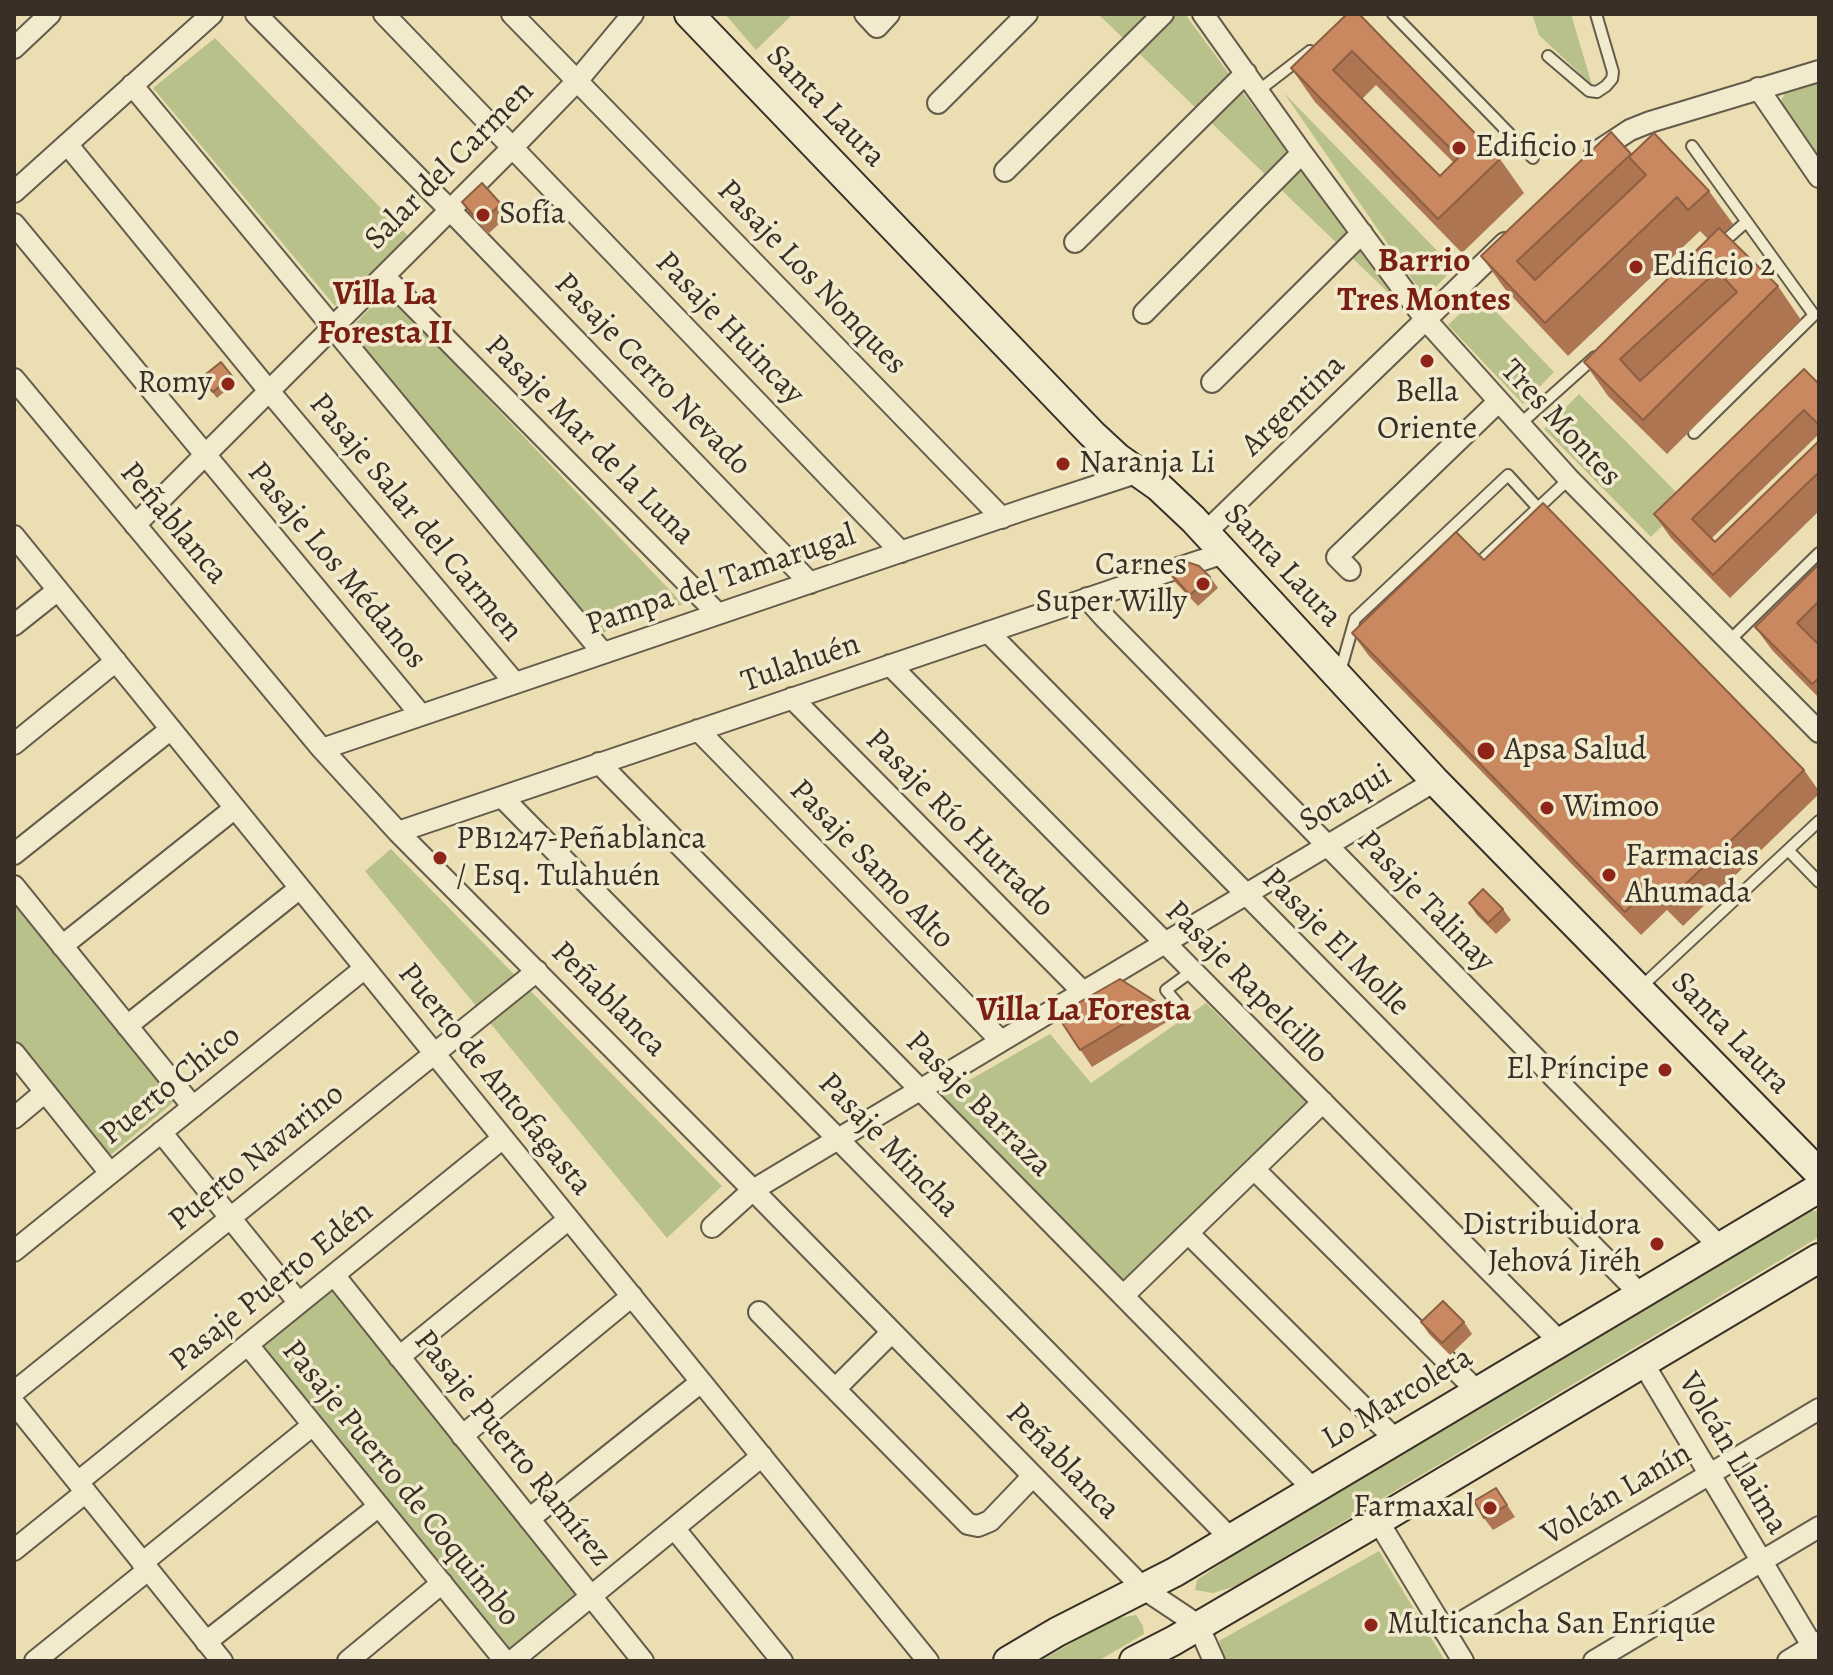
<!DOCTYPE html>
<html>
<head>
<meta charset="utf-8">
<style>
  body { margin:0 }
  #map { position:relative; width:1833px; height:1675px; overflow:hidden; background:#eadeb2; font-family:Alegreya,serif }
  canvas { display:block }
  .frame { position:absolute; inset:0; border:16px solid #392f27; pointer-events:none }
</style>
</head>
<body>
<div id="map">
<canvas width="1833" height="1675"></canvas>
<div class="frame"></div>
</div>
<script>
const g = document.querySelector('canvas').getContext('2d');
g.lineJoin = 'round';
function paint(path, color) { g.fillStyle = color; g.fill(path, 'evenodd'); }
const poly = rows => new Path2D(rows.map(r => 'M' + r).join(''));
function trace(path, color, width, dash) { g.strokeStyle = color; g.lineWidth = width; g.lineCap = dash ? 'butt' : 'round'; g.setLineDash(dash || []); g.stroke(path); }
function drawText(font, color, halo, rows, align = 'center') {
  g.font = font + ' Alegreya,serif'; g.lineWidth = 7; g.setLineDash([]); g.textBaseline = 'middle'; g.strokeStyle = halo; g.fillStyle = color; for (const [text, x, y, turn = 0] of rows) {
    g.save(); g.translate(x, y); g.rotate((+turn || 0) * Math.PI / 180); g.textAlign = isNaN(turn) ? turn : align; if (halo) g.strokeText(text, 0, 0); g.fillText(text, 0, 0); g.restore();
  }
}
paint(poly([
  [725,14,793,14,756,50],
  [1098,14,1185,14,1395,299],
  [1532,14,1571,14,1592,85,1539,35],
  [215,38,411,239,335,306,153,88],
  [1819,80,1819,160,1781,105,1781,101,1786,91],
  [1284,93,1454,268,1425,298],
  [386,292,683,604,599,634,348,331],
  [1480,295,1554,372,1523,404,1448,325],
  [1579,394,1686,502,1651,537,1544,429],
  [391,849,722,1186,667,1238,365,871],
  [14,899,176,1100,108,1157,14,1040],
  [1206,1003,1308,1104,1124,1282,940,1097,1050,1034,1091,1083],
  [1810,1211,1819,1211,1819,1237,1236,1586,1213,1593,1195,1590,1197,1580,1254,1541],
  [329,1288,579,1594,507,1652,257,1346],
  [1379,1551,1445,1661,1225,1661,1219,1641],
  [1136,1615,1143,1626,1144,1634,1098,1661,1040,1661,1114,1619]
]), '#b9c18a');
const lane = poly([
  [1393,14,1533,158],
  [1548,56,1589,91,1597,92,1606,86,1612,79,1613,72,1596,14],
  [1258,91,1310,51],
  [1692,146,1814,315,1694,433],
  [1720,245,1746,222],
  [1519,425,1595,357],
  [1479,563,1569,479],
  [1729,641,1819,553],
  [1340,672,1355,619,1508,475,1538,508],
  [1788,850,1819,882],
  [1640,988,1819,821],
  [1182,1009,1166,990,1192,971]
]);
const street = poly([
  [256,14,450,210,810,583],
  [384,14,901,552],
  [512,14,1002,518],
  [865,14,877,27,889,14],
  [1203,14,1302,153,1426,320,1569,479,1819,732],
  [14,48,50,14],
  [132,85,603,653],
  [1758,88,1819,177],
  [938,103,1027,14],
  [67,144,269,391,515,683],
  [1595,153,1630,130,1650,122,1819,71],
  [1005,171,1163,14],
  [14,192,212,14],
  [14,224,421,715],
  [1075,242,1246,73],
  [384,276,718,614],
  [1144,313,1302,153],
  [14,379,322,749,398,832,753,1190,1144,1589,1198,1625,1214,1661],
  [1212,382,1362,233],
  [135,525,513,147,577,81,633,14],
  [1205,533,1505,243],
  [14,536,928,1661],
  [1350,570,1337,557,1498,402],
  [1087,598,1104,617,1720,1247],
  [14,625,58,590],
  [988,632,1640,1294],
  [890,665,1560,1342],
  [792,698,1083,992],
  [698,730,1001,1041],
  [14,744,116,661],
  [322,749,1029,508,1139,472],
  [599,763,1313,1489],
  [502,797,1231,1539],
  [398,832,1157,575,1224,553],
  [14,854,171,729],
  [14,886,193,1107],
  [62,946,235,808],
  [127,1026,300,888],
  [14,1053,110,1173],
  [14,1118,45,1092],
  [161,1132,299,1303],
  [1254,1169,1477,1391],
  [712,1227,753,1190,1435,781],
  [1188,1233,1396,1440],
  [14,1251,365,968],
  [334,1275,643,1661],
  [1123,1296,1323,1102],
  [759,1312,968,1524,978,1526,990,1521,1033,1476],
  [248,1345,505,1661],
  [399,1357,569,1219],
  [1643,1363,1819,1657],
  [835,1389,892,1332],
  [14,1392,537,971],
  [14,1403,222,1661],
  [462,1436,632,1296],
  [78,1482,503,1138],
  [529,1519,701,1382],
  [1378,1521,1463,1661],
  [674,1528,782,1661],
  [14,1550,86,1492],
  [142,1563,313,1425],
  [1445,1632,1819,1409],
  [206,1642,379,1506],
  [35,1661,148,1570],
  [348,1661,442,1583],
  [512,1661,762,1456],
  [1594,1661,1819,1527],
  [1788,1661,1819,1642]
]);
const secondary = poly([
  [689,14,1092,434,1118,458,1159,487,1193,519,1435,781,1819,1173],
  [1008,1661,1057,1632,1175,1572,1819,1188],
  [1134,1661,1173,1641,1378,1521,1819,1258]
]);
trace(lane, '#655b4a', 14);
trace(street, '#655b4a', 24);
trace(secondary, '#392f27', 32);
trace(lane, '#f1eacd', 10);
trace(street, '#f1eacd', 20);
trace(secondary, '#f1eacd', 28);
paint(poly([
  [1347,14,1500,159,1524,193,1462,253,1315,102,1291,68],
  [1376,85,1454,163,1440,176,1362,99],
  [1632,154,1709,191,1733,224,1724,233,1778,286,1801,320,1667,454,1608,396,1584,362,1708,239,1700,231,1568,356,1505,289,1481,256],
  [462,202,501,204,509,215,488,234,470,214],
  [232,376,236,382,217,398,201,378],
  [1819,384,1819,434,1712,538,1715,542,1819,441,1819,511,1730,598,1671,538,1654,514],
  [1484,560,1804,770,1819,791,1819,794,1683,926,1667,910,1641,935,1369,656,1352,633],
  [1819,564,1819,640,1816,643,1819,641,1819,698,1772,650,1755,627],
  [1167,570,1210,577,1218,588,1198,606,1175,582],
  [1469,903,1503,909,1511,920,1496,934,1477,915],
  [1158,1003,1170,1020,1092,1067,1057,1015],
  [1421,1322,1464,1322,1472,1334,1450,1355,1429,1334],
  [1496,1488,1515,1517,1493,1530,1484,1518]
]), '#ad7552');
const building = poly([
  [1347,14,1359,14,1500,159,1438,219,1291,68,1347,14],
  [1352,51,1459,157,1440,176,1333,70,1352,51],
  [1611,132,1631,154,1517,261,1535,280,1646,175,1629,157,1654,133,1709,191,1688,210,1677,197,1545,323,1481,256,1611,132],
  [482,183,501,204,480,223,462,202,482,183],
  [1719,228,1778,286,1643,420,1584,362,1719,228],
  [1717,271,1737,292,1640,381,1620,359,1717,271],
  [221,362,232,376,213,392,201,378,221,362],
  [1804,369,1819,384,1819,425,1804,410,1692,519,1715,542,1819,441,1819,472,1713,575,1654,514,1804,369],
  [1543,503,1804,770,1666,903,1650,887,1625,912,1352,633,1456,532,1484,560,1543,503],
  [1187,562,1199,566,1210,577,1190,595,1167,570,1187,562],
  [1819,564,1819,601,1797,623,1817,643,1819,641,1819,678,1812,684,1755,627,1819,564],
  [1483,889,1503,909,1488,923,1469,903,1483,889],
  [1120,979,1158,1003,1080,1050,1057,1015,1120,979],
  [1443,1301,1464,1322,1442,1343,1421,1322,1443,1301],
  [1496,1488,1507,1505,1484,1518,1474,1501,1496,1488]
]);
paint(building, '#c9885f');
trace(building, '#8d5f42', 2);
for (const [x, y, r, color] of [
  [1459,148,8,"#8f2418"],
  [483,215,8,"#8f2418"],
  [1636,267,8,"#8f2418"],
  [1427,361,8,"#8f2418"],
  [228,384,8,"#8f2418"],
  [1063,464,8,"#8f2418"],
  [1203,584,8,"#8f2418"],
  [1486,751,10,"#8f2418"],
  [1547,808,8,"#8f2418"],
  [440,858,8,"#8f2418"],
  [1609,875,8,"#8f2418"],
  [1665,1070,8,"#8f2418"],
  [1657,1244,8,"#8f2418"],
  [1490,1508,8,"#8f2418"],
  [1371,1625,8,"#8f2418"]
]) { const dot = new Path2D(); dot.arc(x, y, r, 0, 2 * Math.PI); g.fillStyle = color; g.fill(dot); trace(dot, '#f1eacd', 3); }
drawText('32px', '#392f27', '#f1eacd', [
  ["Santa Laura",825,107,46],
  ["Salar del Carmen",450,166,-45],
  ["Pasaje Los Nonques",811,278,46],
  ["Pasaje Huincay",729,329,46],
  ["Pasaje Cerro Nevado",652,375,46],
  ["Argentina",1294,406,-44],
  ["Tres Montes",1560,424,47],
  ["Pasaje Mar de la Luna",589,441,45],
  ["Pasaje Salar del Carmen",415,518,50],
  ["Peñablanca",173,524,50],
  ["Pasaje Los Médanos",336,566,50],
  ["Santa Laura",1282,566,47],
  ["Pampa del Tamarugal",721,581,-19],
  ["Tulahuén",801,664,-19],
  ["Sotaqui",1346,799,-31],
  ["Pasaje Río Hurtado",959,824,45],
  ["Pasaje Samo Alto",871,865,46],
  ["Pasaje Talinay",1425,902,46],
  ["Pasaje El Molle",1335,943,45],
  ["Pasaje Rapelcillo",1246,983,45],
  ["Peñablanca",608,1000,45],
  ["Santa Laura",1730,1034,46],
  ["Puerto de Antofagasta",494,1080,51],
  ["Puerto Chico",171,1086,-39],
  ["Pasaje Barraza",978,1105,45],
  ["Pasaje Mincha",888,1146,46],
  ["Puerto Navarino",257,1158,-39],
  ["Pasaje Puerto Edén",272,1287,-39],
  ["Lo Marcoleta",1398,1399,-31],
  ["Pasaje Puerto Ramírez",512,1449,51],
  ["Volcán Llaima",1732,1454,59],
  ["Peñablanca",1062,1462,46],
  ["Pasaje Puerto de Coquimbo",400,1484,51],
  ["Volcán Lanín",1617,1495,-31]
]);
drawText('32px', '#392f27', '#f1eacd', [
  ["Edificio 1",1475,148],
  ["Sofía",499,215],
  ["Edificio 2",1652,267],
  ["Romy",212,384,"right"],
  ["Bella",1427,393,"center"],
  ["Oriente",1427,430,"center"],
  ["Naranja Li",1079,464],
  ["Carnes",1187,566,"right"],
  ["Super Willy",1187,603,"right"],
  ["Apsa Salud",1504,751],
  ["Wimoo",1563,808],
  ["PB1247-Peñablanca",456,840],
  ["/ Esq. Tulahuén",456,877],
  ["Farmacias",1625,857],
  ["Ahumada",1625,894],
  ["El Príncipe",1649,1070,"right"],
  ["Distribuidora",1641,1226,"right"],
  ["Jehová Jiréh",1641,1263,"right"],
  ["Farmaxal",1474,1508,"right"],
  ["Multicancha San Enrique",1387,1625]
], 'left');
drawText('bold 34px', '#7a1f14', '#f1eacd', [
  ["Barrio",1424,263],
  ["Tres Montes",1424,302],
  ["Villa La",385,296],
  ["Foresta II",385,335],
  ["Villa La Foresta",1084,1012]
]);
</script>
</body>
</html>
